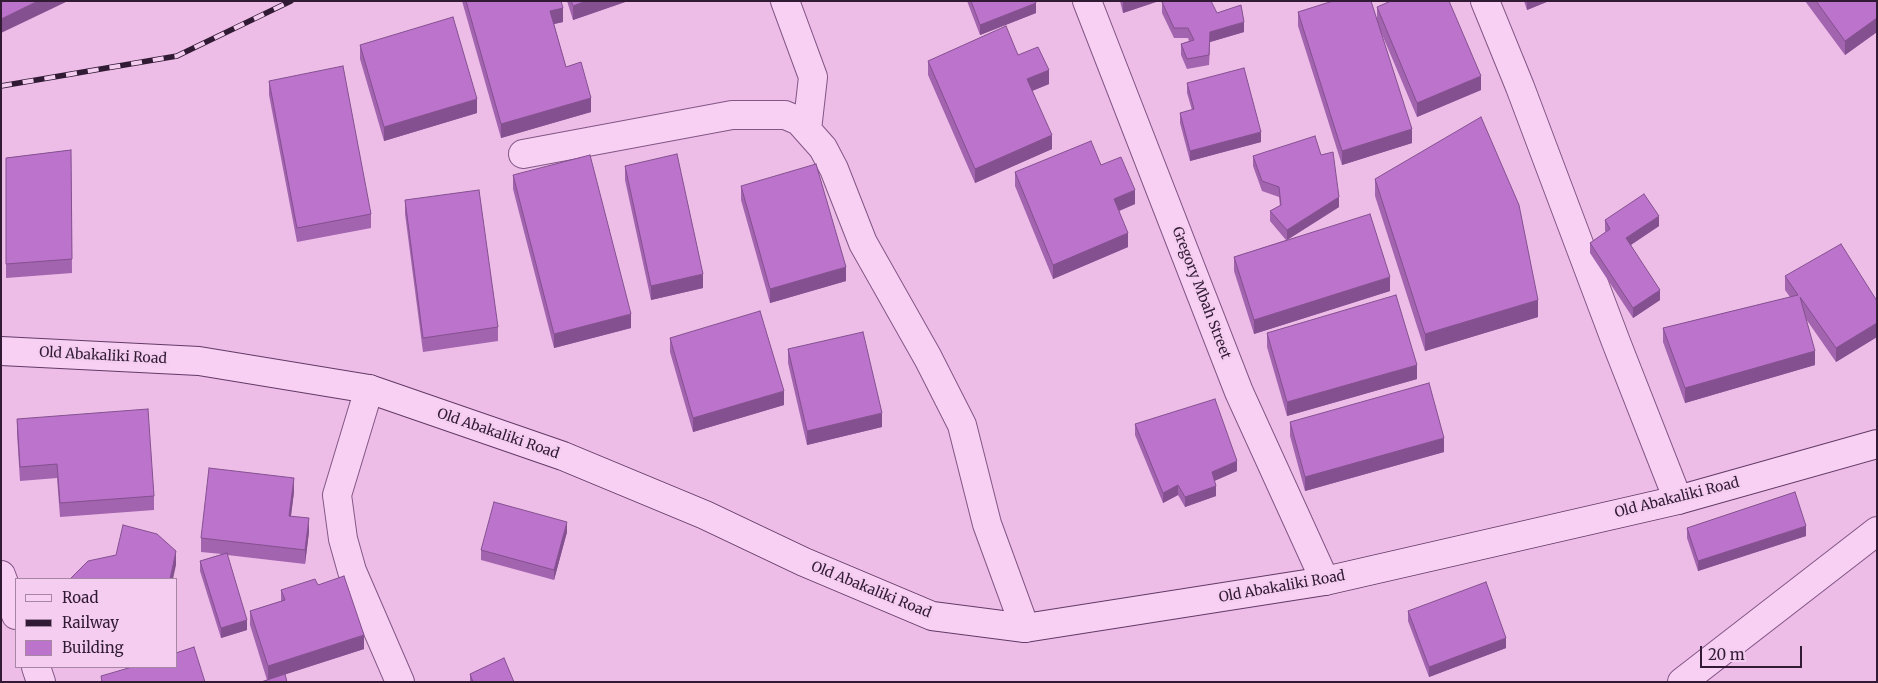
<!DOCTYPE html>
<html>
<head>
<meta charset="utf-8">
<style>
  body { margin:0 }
  #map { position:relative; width:1878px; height:683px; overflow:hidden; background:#edbde8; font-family:Merriweather,serif }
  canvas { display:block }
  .frame { position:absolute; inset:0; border:2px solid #311b34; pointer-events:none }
  .legend { position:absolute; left:15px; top:578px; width:162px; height:90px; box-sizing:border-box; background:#f5cdf0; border:1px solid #a786a5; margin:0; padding:6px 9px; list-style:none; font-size:15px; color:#311b34 }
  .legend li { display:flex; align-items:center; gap:10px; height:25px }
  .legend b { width:25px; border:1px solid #a786a5 }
  .scale { position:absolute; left:1700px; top:646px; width:102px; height:22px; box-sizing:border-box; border:2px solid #311b34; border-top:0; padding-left:6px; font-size:15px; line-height:18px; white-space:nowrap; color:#311b34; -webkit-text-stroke:4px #f5cdf0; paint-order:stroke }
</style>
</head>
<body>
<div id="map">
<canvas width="1878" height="683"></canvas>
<div class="frame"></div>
<ul class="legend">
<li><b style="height:6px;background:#f8d0f4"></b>Road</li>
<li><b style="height:6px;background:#311b34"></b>Railway</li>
<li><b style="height:14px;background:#bc73cc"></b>Building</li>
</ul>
<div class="scale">20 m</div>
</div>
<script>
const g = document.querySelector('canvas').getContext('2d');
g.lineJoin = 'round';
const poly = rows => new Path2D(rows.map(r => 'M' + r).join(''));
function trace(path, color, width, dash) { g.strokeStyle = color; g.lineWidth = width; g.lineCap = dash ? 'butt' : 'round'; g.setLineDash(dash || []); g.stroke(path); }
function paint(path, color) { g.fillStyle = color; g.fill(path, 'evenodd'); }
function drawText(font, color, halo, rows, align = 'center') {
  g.font = font + ' Merriweather,serif'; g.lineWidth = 5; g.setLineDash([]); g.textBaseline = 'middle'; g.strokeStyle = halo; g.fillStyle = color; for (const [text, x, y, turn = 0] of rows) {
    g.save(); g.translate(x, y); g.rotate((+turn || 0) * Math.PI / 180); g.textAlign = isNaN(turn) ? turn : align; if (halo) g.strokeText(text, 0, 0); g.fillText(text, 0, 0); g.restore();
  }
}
const minor = poly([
  [785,1,813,77,807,130],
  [1087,1,1239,392,1325,581],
  [1485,1,1520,87,1616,342,1678,500],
  [523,154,732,115,785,115,799,121,823,148,834,169,863,243,928,358,962,425,987,524,1025,628],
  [369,389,337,495,343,539,352,571,400,682],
  [1,575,16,615],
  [36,667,41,682],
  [1682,682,1877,531]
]);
const secondary = poly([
  [1,351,199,361,369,389,563,456,705,515,804,562,932,616,1025,628,1325,581,1678,500,1877,444]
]);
trace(minor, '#825685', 30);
trace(secondary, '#623a66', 30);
trace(minor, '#f8d0f4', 28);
trace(secondary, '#f8d0f4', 28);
const rail = poly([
  [1,86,177,56,291,1]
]);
trace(rail, '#311b34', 5.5);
trace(rail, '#f5cdf0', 4, [11]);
paint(poly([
  [462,1,561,1,563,22,554,24,566,67,591,112,501,138],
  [567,1,628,1,573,20],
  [967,1,1035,1,1036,13,980,35],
  [1120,1,1159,1,1123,13],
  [1524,1,1549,1,1527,10],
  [1805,1,1877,1,1877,32,1845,55],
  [1162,2,1217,13,1244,32,1210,42,1209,65,1187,69,1181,55,1181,44,1189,41,1188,38,1174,38,1162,13],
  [1377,7,1481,90,1417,117,1381,32,1412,143,1342,165,1298,26,1298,12,1377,18],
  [360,45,477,113,384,141,360,59],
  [1018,55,1049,84,1032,91,1052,149,975,183,928,75,928,61],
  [269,81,371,214,371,228,297,242,269,95],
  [1187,83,1261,142,1190,161,1180,123,1180,113,1192,110,1187,93],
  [71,150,72,273,6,278,6,158],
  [1321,155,1339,207,1287,240,1390,291,1254,334,1234,271,1234,257,1286,240,1270,221,1270,211,1280,206,1279,197,1262,191,1253,166,1253,156],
  [1101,165,1135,204,1119,211,1128,247,1053,279,1015,186,1015,172],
  [625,166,703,288,651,300,625,180],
  [513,175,631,328,554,348,513,189],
  [1375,179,1538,317,1425,351,1375,196],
  [741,186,846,281,770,303,741,200],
  [405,200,498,327,498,341,423,352,405,214],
  [1605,220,1659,226,1631,245,1660,300,1633,318,1590,253,1590,243,1606,232,1605,231],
  [1785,276,1877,301,1877,337,1836,362,1806,319,1815,365,1685,403,1663,342,1663,328,1790,297,1785,290],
  [1267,333,1417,379,1287,416,1267,347],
  [670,338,784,405,693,432,670,352],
  [788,349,882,427,807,445,788,363],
  [17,419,154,496,154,510,60,517,57,478,20,481,17,433],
  [1290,422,1444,452,1305,491,1290,436],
  [1135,424,1237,471,1214,481,1216,496,1185,507,1178,495,1163,503,1135,435],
  [294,492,291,516,309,532,305,564,227,555,247,630,221,638,200,571,200,561,222,554,201,552,201,538],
  [1687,528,1806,536,1698,571,1687,538],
  [567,532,554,580,481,560,481,550],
  [318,585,364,649,267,680,250,625,250,611,281,601,281,590],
  [1408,611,1506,648,1429,677,1408,621],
  [470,674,514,682,470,682]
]), '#a263af');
paint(poly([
  [38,1,68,1,1,33,1,19],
  [586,1,628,1,573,20,573,6],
  [1123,1,1159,1,1123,13],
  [1527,1,1549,1,1527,10],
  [1036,3,1036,13,980,35,980,25],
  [563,8,563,22,550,25,550,11],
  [1877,18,1877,32,1845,55,1845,41],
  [1244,22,1244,32,1210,42,1209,65,1210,32],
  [1049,70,1049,84,1027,93,1027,79],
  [1481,76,1481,90,1417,117,1417,103],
  [591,98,591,112,501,138,501,124],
  [477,99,477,113,384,141,384,127],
  [1412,129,1412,143,1342,165,1342,151],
  [1261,132,1261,142,1190,161,1190,151],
  [1052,135,1052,149,975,183,975,169],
  [1135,190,1135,204,1114,213,1114,199],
  [1339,197,1339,207,1287,240,1287,230],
  [1659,216,1659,226,1626,248,1626,238],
  [1128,233,1128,247,1053,279,1053,265],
  [846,267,846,281,770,303,770,289],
  [703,274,703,288,651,300,651,286],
  [1390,277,1390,291,1254,334,1254,320],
  [1660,290,1660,300,1633,318,1633,308],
  [1538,300,1538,317,1425,351,1425,334],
  [631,314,631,328,554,348,554,334],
  [1877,323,1877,337,1836,362,1836,348],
  [1815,351,1815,365,1685,403,1685,388],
  [1417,365,1417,379,1287,416,1287,402],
  [784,391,784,405,693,432,693,418],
  [882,413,882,427,807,445,807,431],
  [1444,438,1444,452,1305,491,1305,477],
  [1237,461,1237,471,1212,482,1212,472],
  [294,478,294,492,289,530,289,516],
  [1178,485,1178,495,1163,503,1163,493],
  [1216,486,1216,496,1185,507,1185,497],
  [309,518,309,532,305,564,305,550],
  [567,522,567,532,554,580,554,570],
  [1806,526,1806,536,1698,571,1698,561],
  [176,551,176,565,173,579,170,579],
  [247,620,247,630,221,638,221,628],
  [364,635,364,649,268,680,268,666],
  [1506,638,1506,648,1429,677,1429,667]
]), '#84508f');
const building = poly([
  [1,1,38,1,1,19,1,1],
  [466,1,561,1,563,8,550,11,566,67,581,62,591,98,501,124,466,1],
  [571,1,586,1,573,6,571,1],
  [971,1,1035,1,1036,3,980,25,971,1],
  [1166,1,1211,1,1217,13,1241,5,1244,22,1210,32,1209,55,1187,59,1181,44,1194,40,1188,28,1174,28,1162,2,1166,1],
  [1333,1,1371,1,1412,129,1342,151,1298,12,1333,1],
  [1391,1,1449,1,1481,76,1417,103,1377,7,1391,1],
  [1816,1,1877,1,1877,18,1845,41,1816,1],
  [453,17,477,99,384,127,360,45,453,17],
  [1006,26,1018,55,1038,47,1049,70,1027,79,1052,135,975,169,928,61,1006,26],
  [343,66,371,214,297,228,269,81,343,66],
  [1244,68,1261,132,1190,151,1180,113,1194,109,1187,83,1244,68],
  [1481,117,1519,205,1538,300,1425,334,1375,179,1481,117],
  [1315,136,1321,155,1333,152,1339,197,1287,230,1270,211,1281,205,1279,187,1262,181,1253,156,1315,136],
  [1091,141,1101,165,1121,157,1135,190,1114,199,1128,233,1053,265,1015,172,1091,141],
  [71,150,72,259,6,264,6,158,71,150],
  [677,154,703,274,651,286,625,166,677,154],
  [590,155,631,314,554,334,513,175,590,155],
  [816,164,846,267,770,289,741,186,816,164],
  [479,190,498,327,423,338,405,200,479,190],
  [1644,194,1659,216,1626,238,1660,290,1633,308,1590,243,1610,229,1605,220,1644,194],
  [1370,214,1390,277,1254,320,1234,257,1370,214],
  [1841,244,1877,301,1877,323,1836,348,1800,297,1815,351,1685,388,1663,328,1798,295,1785,276,1841,244],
  [1396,295,1417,365,1287,402,1267,333,1396,295],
  [760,311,784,391,693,418,670,338,760,311],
  [863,332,882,413,807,431,788,349,863,332],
  [1429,383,1444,438,1305,477,1290,422,1429,383],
  [1215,399,1237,461,1212,472,1216,486,1185,497,1178,485,1163,493,1135,424,1215,399],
  [148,409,154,496,60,503,57,464,20,467,17,419,148,409],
  [209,468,294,478,289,516,309,518,305,550,201,538,209,468],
  [1795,492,1806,526,1698,561,1687,528,1795,492],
  [494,502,567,522,554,570,481,550,494,502],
  [123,525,157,534,176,551,170,579,70,579,88,561,116,555,123,525],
  [227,553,247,620,221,628,200,561,227,553],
  [344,576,364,635,268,666,250,611,285,600,281,590,315,579,318,585,344,576],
  [1486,582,1506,638,1429,667,1408,611,1486,582],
  [194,647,205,682,102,682,101,676,132,667,176,667,176,653,194,647],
  [504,658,514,682,473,682,470,674,504,658],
  [285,674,287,682,261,682,285,674]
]);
paint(building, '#bc73cc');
trace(building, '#84508f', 1);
drawText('14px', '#311b34', '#f5cdf0', [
  ["Gregory Mbah Street",1201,293,69],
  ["Old Abakaliki Road",103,356,3],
  ["Old Abakaliki Road",498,434,19],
  ["Old Abakaliki Road",1677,498,-14],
  ["Old Abakaliki Road",1282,587,-10],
  ["Old Abakaliki Road",871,590,22]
]);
</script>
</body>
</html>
